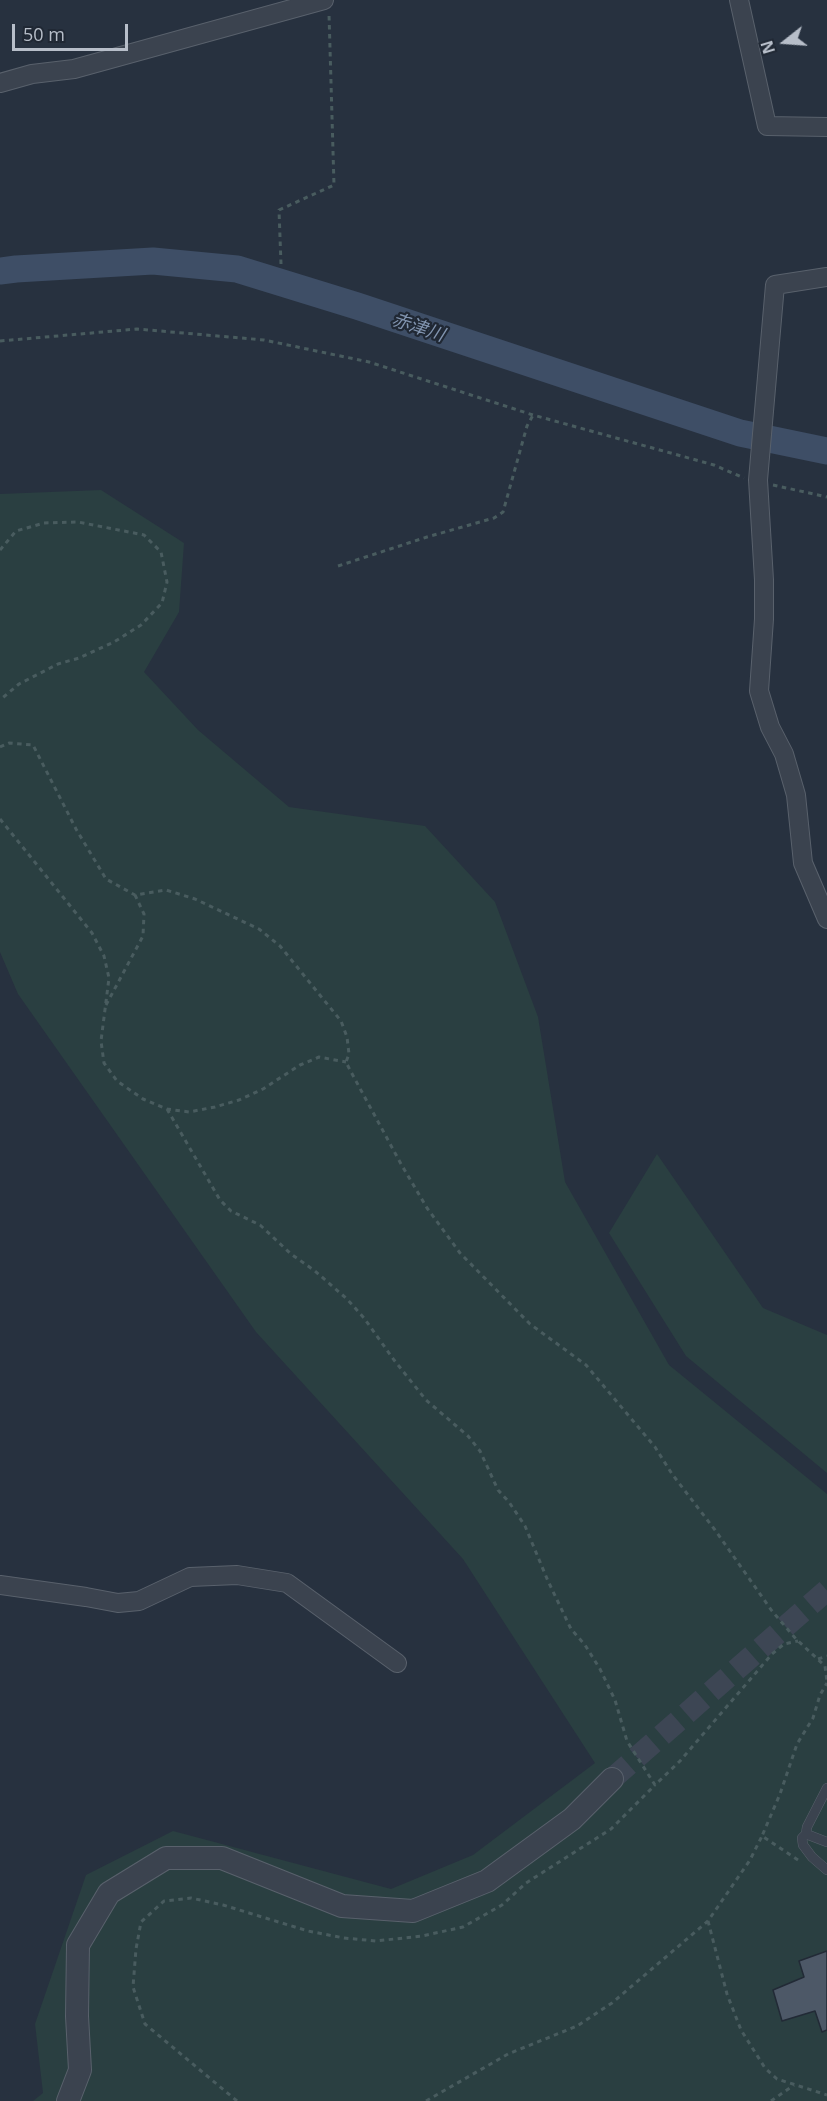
<!DOCTYPE html>
<html>
<head>
<meta charset="utf-8">
<style>
  body { margin:0 }
  #map { position:relative; width:827px; height:2101px; overflow:hidden; background:#27313f; font-family:"Open Sans",sans-serif }
  canvas { display:block }
  .north { position:absolute; left:755px; top:12px; width:60px; height:60px; -webkit-text-stroke:4px #202834; paint-order:stroke; rotate:253deg; font-size:16px; font-weight:700; line-height:24px; text-align:center; color:#b7bec9 }
  .north::after { content:''; display:block; margin:auto; width:21px; height:27px; background:#b7bec9; clip-path:polygon(50% 0,100% 100%,50% 72%,0 100%) }
  .scale { position:absolute; left:12px; top:24px; width:116px; height:27px; box-sizing:border-box; border:3px solid #b7bec9; border-top:0; padding-left:8px; font-size:18px; line-height:21px; white-space:nowrap; color:#b7bec9; -webkit-text-stroke:4px #202834; paint-order:stroke }
</style>
</head>
<body>
<div id="map">
<canvas width="827" height="2101"></canvas>
<div class="north">N</div>
<div class="scale">50 m</div>
</div>
<script>
const g = document.querySelector('canvas').getContext('2d');
g.lineJoin = 'round';
function paint(path, color) { g.fillStyle = color; g.fill(path, 'evenodd'); }
const poly = rows => new Path2D(rows.map(r => 'M' + r).join(''));
function trace(path, color, width, dash) { g.strokeStyle = color; g.lineWidth = width; g.lineCap = dash ? 'butt' : 'round'; g.setLineDash(dash || []); g.stroke(path); }
function drawText(font, color, halo, rows, align = 'center') {
  g.font = font + ' "Open Sans","Noto Sans JP",sans-serif'; g.lineWidth = 4.5; g.setLineDash([]); g.textBaseline = 'middle'; g.strokeStyle = halo; g.fillStyle = color; for (const [text, x, y, turn = 0] of rows) {
    g.save(); g.translate(x, y); g.rotate((+turn || 0) * Math.PI / 180); g.textAlign = isNaN(turn) ? turn : align; if (halo) g.strokeText(text, 0, 0); g.fillText(text, 0, 0); g.restore();
  }
}
paint(poly([
  [101,490,184,543,179,612,144,672,198,730,289,807,425,826,495,902,538,1017,565,1182,669,1365,827,1494,827,2101,33,2101,43,2093,35,2024,86,1875,173,1831,391,1889,473,1855,595,1763,463,1559,256,1332,18,994,0,952,0,494],
  [657,1154,763,1308,827,1335,827,1473,686,1356,609,1233]
]), '#2a3f41');
trace(poly([
  [0,271,16,269,153,261,237,269,357,306,740,433,827,451]
]), '#3e4e66', 27);
const building = poly([
  [827,1951,827,2030,822,2032,815,2011,782,2021,773,1990,804,1977,799,1961,827,1951]
]);
paint(building, '#4d5867');
trace(building, '#222a36', 1.5);
trace(poly([
  [612,1779,827,1590]
]), '#3d4654', 22, [22, 11]);
const service = poly([
  [806,1834,807,1827,827,1788],
  [827,1842,806,1834,802,1838,803,1845,812,1857,827,1870]
]);
const minor = poly([
  [739,0,767,126,827,127],
  [0,83,32,74,74,69,324,0],
  [827,277,775,285,758,480,764,580,764,619,759,691,770,727,784,754,796,795,803,863,827,919],
  [0,1585,86,1597,118,1603,139,1601,190,1577,237,1575,287,1583,397,1663]
]);
const tertiary = poly([
  [68,2101,80,2070,77,2016,78,1945,109,1893,166,1858,222,1858,342,1906,413,1911,487,1881,572,1819,612,1779]
]);
trace(service, '#59616c', 10);
trace(minor, '#59616c', 20);
trace(tertiary, '#59616c', 24);
trace(poly([
  [281,264,279,210,334,185,329,14],
  [0,341,137,329,264,340,369,362,533,415,714,465,744,478],
  [773,485,827,497],
  [0,550,16,531,44,523,78,522,144,535,161,552,167,582,162,603,141,625,114,642,79,658,58,664,19,684,0,700],
  [338,566,427,537,494,518,503,512,527,426,533,415],
  [0,747,9,743,33,745,76,829,106,879,135,895,166,890,195,899,259,929,280,946,341,1021,347,1037,349,1054,346,1062,350,1070,401,1164,427,1208,460,1253,530,1324,586,1365,655,1447,672,1474,715,1530,772,1611,796,1639,825,1666,827,1682],
  [0,819,92,933,104,956,109,978,101,1041,104,1063,117,1081,143,1099,167,1109,189,1112,215,1107,239,1100,263,1089,300,1065,319,1057,346,1062],
  [106,1005,143,936,144,914,135,895],
  [167,1109,220,1200,231,1211,260,1225,291,1254,315,1271,347,1299,364,1318,394,1360,426,1400,468,1436,480,1451,498,1490,509,1502,525,1526,548,1581,571,1629,585,1645,600,1669,615,1700,627,1741,655,1785,680,1761,772,1654,784,1644,798,1641],
  [818,1659,827,1656],
  [798,1860,762,1836,780,1794,797,1744,813,1718,820,1695,827,1683],
  [708,1921,727,1994,741,2030,765,2068,777,2079,827,2095],
  [237,2101,145,2024,133,1987,136,1949,141,1922,164,1901,191,1898,223,1905,308,1931,344,1938,376,1941,422,1936,463,1927,502,1905,526,1883,611,1829,655,1785],
  [426,2101,508,2054,577,2026,612,2003,708,1921,750,1860,762,1836],
  [771,2101,794,2085]
]), '#495c5f', 3, [4.5, 4.5]);
trace(service, '#3b434f', 9);
trace(minor, '#3b434f', 18);
trace(tertiary, '#3b434f', 22);
drawText('italic 18px', '#8194af', '#202834', [
  ["赤津川",418,328,18]
]);
</script>
</body>
</html>
